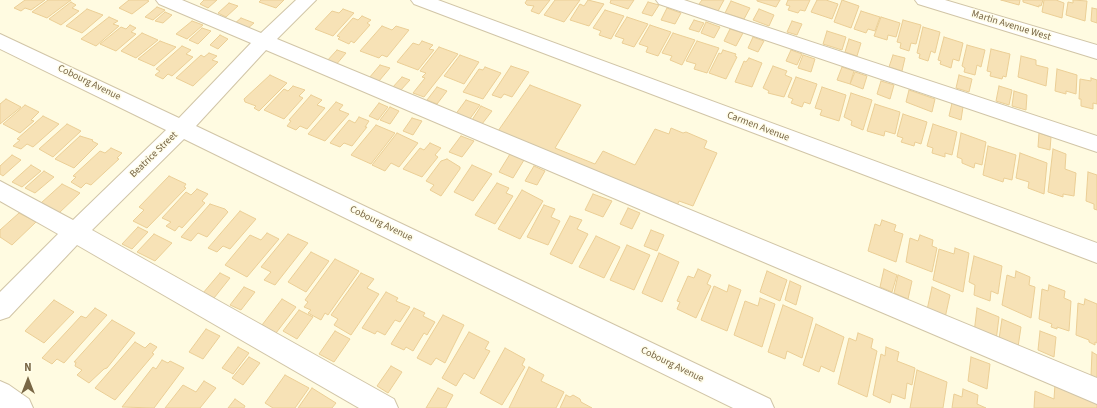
<!DOCTYPE html>
<html>
<head>
<meta charset="utf-8">
<style>
  body { margin:0 }
  #map { position:relative; width:1097px; height:408px; overflow:hidden; background:#fffbe1; font-family:"Source Sans 3",sans-serif }
  canvas { display:block }
  .north { position:absolute; left:8px; top:360px; width:40px; height:40px; -webkit-text-stroke:3px #fffdea; paint-order:stroke; rotate:0deg; font-size:11px; font-weight:700; line-height:16px; text-align:center; color:#786645 }
  .north::after { content:''; display:block; margin:auto; width:14px; height:18px; background:#786645; clip-path:polygon(50% 0,100% 100%,50% 72%,0 100%) }
</style>
</head>
<body>
<div id="map">
<canvas width="1097" height="408"></canvas>
<div class="north">N</div>
</div>
<script>
const g = document.querySelector('canvas').getContext('2d');
g.lineJoin = 'round';
function paint(path, color) { g.fillStyle = color; g.fill(path, 'evenodd'); }
const poly = rows => new Path2D(rows.map(r => 'M' + r).join(''));
function trace(path, color, width, dash) { g.strokeStyle = color; g.lineWidth = width; g.lineCap = dash ? 'butt' : 'round'; g.setLineDash(dash || []); g.stroke(path); }
function drawText(font, color, halo, rows, align = 'center') {
  g.font = font + ' "Source Sans 3",sans-serif'; g.lineWidth = 3; g.setLineDash([]); g.textBaseline = 'middle'; g.strokeStyle = halo; g.fillStyle = color; for (const [text, x, y, turn = 0] of rows) {
    g.save(); g.translate(x, y); g.rotate((+turn || 0) * Math.PI / 180); g.textAlign = isNaN(turn) ? turn : align; if (halo) g.strokeText(text, 0, 0); g.fillText(text, 0, 0); g.restore();
  }
}
const building = poly([
  [25,0,45,0,31,10,25,8,21,11,14,8,25,0],
  [48,0,71,0,47,18,32,12,48,0],
  [129,0,147,0,149,1,132,14,119,8,129,0],
  [204,0,217,0,208,8,200,4,204,0],
  [261,0,284,0,276,8,259,2,261,0],
  [527,0,550,0,539,14,531,11,534,6,527,5,525,3,527,0],
  [555,0,580,0,564,22,544,15,555,0],
  [588,0,604,4,589,26,570,20,580,4,584,6,588,0],
  [611,0,634,0,628,9,610,3,611,0],
  [702,0,724,0,718,11,699,4,702,0],
  [780,0,776,7,757,1,757,0,780,0],
  [788,0,810,0,805,11,800,10,798,13,788,10,790,6,786,5,788,0],
  [817,0,826,0,838,4,832,19,811,12,817,0],
  [842,0,859,6,851,28,834,22,842,0],
  [1001,0,1020,0,1019,5,1001,0],
  [1023,0,1043,0,1041,6,1039,5,1039,7,1023,2,1023,0],
  [1044,0,1056,0,1064,3,1062,18,1042,12,1044,0],
  [1073,0,1087,1,1085,21,1066,15,1068,2,1073,3,1073,0],
  [731,1,750,8,744,19,725,13,731,1],
  [71,2,76,5,72,8,79,11,61,25,49,19,71,2],
  [648,2,659,5,652,16,642,13,648,2],
  [229,3,238,6,226,17,218,13,229,3],
  [157,7,165,10,153,20,145,17,157,7],
  [667,8,681,13,675,24,661,20,667,8],
  [1092,8,1097,9,1097,23,1091,21,1092,8],
  [87,9,103,15,82,33,66,26,87,9],
  [343,9,354,13,333,36,315,29,332,11,339,13,343,9],
  [759,9,774,15,769,26,753,20,759,9],
  [605,10,624,16,611,39,599,35,601,31,593,28,605,10],
  [861,11,880,17,875,31,868,29,866,33,854,29,861,11],
  [165,12,172,15,163,23,155,21,165,12],
  [362,16,371,20,367,23,370,25,354,43,351,41,349,44,338,39,340,37,337,36,353,18,358,20,362,16],
  [109,17,118,21,113,24,119,26,96,46,81,39,109,17],
  [627,17,648,24,634,47,622,43,624,39,615,36,627,17],
  [881,17,900,23,896,37,888,35,887,40,874,36,881,17],
  [241,18,254,23,247,29,234,24,241,18],
  [694,20,704,23,699,32,689,29,694,20],
  [903,20,921,25,916,44,911,43,909,51,900,48,901,43,897,42,903,20],
  [192,21,203,25,187,39,176,34,192,21],
  [792,21,802,24,797,35,787,32,792,21],
  [706,22,720,27,714,38,701,33,706,22],
  [130,25,136,28,131,32,136,34,116,51,100,44,121,27,126,29,130,25],
  [650,25,671,32,658,56,646,52,648,47,639,44,650,25],
  [382,26,392,30,396,26,409,30,387,57,382,55,379,58,360,51,382,26],
  [923,27,940,32,935,53,931,51,928,61,919,58,920,54,917,53,923,27],
  [202,28,211,31,198,44,189,40,202,28],
  [730,29,743,33,736,46,724,41,730,29],
  [827,31,846,37,842,50,823,44,827,31],
  [142,33,158,40,136,58,121,51,142,33],
  [673,33,695,40,682,65,670,60,672,56,662,53,673,33],
  [220,35,228,39,218,49,210,45,220,35],
  [753,37,764,41,758,52,748,48,753,37],
  [944,37,963,43,959,61,953,59,951,68,940,64,941,61,938,60,944,37],
  [849,39,861,43,857,56,845,52,849,39],
  [160,41,176,47,154,66,138,59,160,41],
  [422,41,433,45,429,49,434,50,418,70,397,62,413,43,419,45,422,41],
  [697,41,719,48,707,73,694,69,696,64,686,61,697,41],
  [967,45,985,50,981,67,977,65,975,75,964,72,965,68,962,66,967,45],
  [182,46,191,50,186,54,193,57,172,76,168,74,163,79,155,75,160,71,156,69,182,46],
  [439,47,458,54,424,97,413,93,425,78,422,77,426,73,420,71,439,47],
  [991,49,1010,54,1006,77,1003,76,1002,79,990,76,991,72,987,71,991,49],
  [337,50,346,53,335,66,326,62,337,50],
  [723,50,736,54,735,56,737,57,726,79,709,73,719,53,721,54,723,50],
  [791,50,802,54,797,65,786,61,791,50],
  [209,53,217,56,212,60,218,62,193,86,176,78,201,55,204,57,209,53],
  [460,55,479,62,464,84,444,76,460,55],
  [803,55,815,59,811,72,798,68,803,55],
  [893,55,905,58,902,71,889,67,893,55],
  [1021,56,1036,60,1036,65,1048,68,1046,86,1018,77,1021,56],
  [749,58,762,63,752,87,735,82,744,61,746,62,749,58],
  [380,65,390,68,379,81,369,78,380,65],
  [511,66,529,72,512,97,504,94,501,98,492,95,511,66],
  [773,66,787,71,785,75,792,78,784,97,768,93,769,91,763,88,773,66],
  [485,67,501,73,483,99,463,92,479,69,483,70,485,67],
  [842,67,854,71,850,84,837,80,842,67],
  [1057,69,1077,75,1076,94,1066,91,1066,94,1055,91,1057,69],
  [855,72,867,76,863,89,850,84,855,72],
  [270,75,287,83,259,111,254,108,256,106,245,102,244,99,270,75],
  [959,75,972,79,969,92,956,88,959,75],
  [402,77,410,80,400,91,392,88,402,77],
  [796,77,817,84,810,104,804,102,802,107,791,103,793,99,788,97,796,77],
  [1091,78,1097,80,1097,104,1093,103,1093,109,1081,106,1081,99,1079,99,1080,79,1091,81,1091,78],
  [881,81,894,85,890,99,877,94,881,81],
  [530,85,581,105,555,148,595,164,603,151,635,165,655,129,669,134,671,128,683,133,686,132,707,141,704,148,717,153,693,206,679,201,676,208,498,131,530,85],
  [293,86,305,90,299,96,303,98,284,119,264,110,284,89,288,91,293,86],
  [999,86,1012,90,1009,105,996,101,999,86],
  [437,87,447,91,437,104,427,100,437,87],
  [822,87,846,95,839,121,820,115,822,110,815,108,822,87],
  [909,90,935,99,932,112,906,102,909,90],
  [1014,91,1027,95,1026,110,1012,106,1014,91],
  [851,93,872,100,863,130,851,125,852,121,844,117,851,93],
  [311,95,322,100,317,105,325,108,307,129,300,126,296,130,287,126,291,121,289,120,311,95],
  [6,99,21,107,0,124,0,104,6,99],
  [466,100,480,105,469,120,455,115,466,100],
  [336,102,343,105,339,110,349,114,325,141,308,134,336,102],
  [379,103,388,107,378,120,369,116,379,103],
  [952,103,963,107,961,120,949,116,952,103],
  [875,104,900,112,895,134,885,131,884,136,867,131,875,104],
  [25,105,39,112,31,120,34,121,20,133,3,124,25,105],
  [481,106,492,111,482,124,472,120,481,106],
  [390,107,399,111,390,124,380,120,390,107],
  [903,114,927,122,921,144,915,142,914,146,901,142,903,138,897,136,903,114],
  [43,116,59,124,33,147,27,144,21,149,13,146,20,140,17,139,43,116],
  [359,117,369,121,365,127,367,127,352,146,344,143,340,147,330,143,349,120,355,123,359,117],
  [412,118,422,121,413,135,403,131,412,118],
  [67,124,81,131,53,157,39,149,67,124],
  [933,124,957,132,952,155,945,153,945,157,932,153,933,148,927,146,933,124],
  [376,125,395,133,371,164,351,155,376,125],
  [397,133,418,143,399,167,391,163,385,171,372,165,397,133],
  [961,133,986,142,982,165,975,163,974,168,962,163,962,159,957,157,961,133],
  [1039,133,1051,137,1050,150,1038,147,1039,133],
  [80,136,93,140,92,141,98,144,74,168,55,159,80,136],
  [461,136,474,141,462,157,449,152,461,136],
  [430,143,441,148,435,155,438,157,422,177,403,169,420,148,424,150,430,143],
  [988,146,1016,155,1012,180,1004,178,1003,182,983,175,988,146],
  [111,148,122,153,117,158,119,159,91,185,86,183,81,188,71,182,76,177,73,176,100,151,105,153,111,148],
  [1053,149,1066,154,1065,169,1076,173,1074,196,1063,194,1063,197,1048,192,1053,149],
  [1020,153,1047,163,1044,194,1028,188,1029,182,1016,178,1020,153],
  [510,154,524,160,513,178,499,172,510,154],
  [12,155,21,160,3,176,0,174,0,166,12,155],
  [447,159,460,167,460,169,441,196,430,190,434,185,426,181,441,161,447,159],
  [31,165,41,171,22,187,12,182,31,165],
  [472,165,492,174,473,201,454,192,472,165],
  [534,166,545,171,537,185,525,181,534,166],
  [44,171,54,177,35,193,25,188,44,171],
  [1088,172,1097,175,1097,210,1094,209,1094,204,1086,201,1088,172],
  [169,176,186,184,184,187,186,188,147,228,133,221,144,210,139,207,169,176],
  [497,183,509,188,506,193,513,196,495,224,475,215,497,183],
  [62,184,80,193,59,213,41,203,62,184],
  [197,189,208,194,202,201,205,203,182,228,179,226,175,231,166,226,171,222,162,218,186,192,191,195,197,189],
  [522,190,543,201,520,239,498,229,522,190],
  [593,194,612,201,603,217,585,210,593,194],
  [210,204,225,209,228,212,207,237,198,233,191,241,181,237,210,204],
  [544,205,555,209,551,217,560,221,548,245,527,237,544,205],
  [628,208,640,213,632,229,620,224,628,208],
  [240,211,256,219,230,249,223,246,217,252,208,248,240,211],
  [19,213,36,222,12,245,0,237,0,230,19,213],
  [570,216,582,220,577,229,588,234,572,264,550,254,570,216],
  [882,220,896,225,894,231,903,234,896,262,868,251,875,224,880,226,882,220],
  [138,227,148,232,132,249,122,244,138,227],
  [651,230,664,235,657,251,644,246,651,230],
  [267,233,279,239,247,277,225,265,250,235,261,240,267,233],
  [154,234,172,243,155,261,137,252,154,234],
  [288,234,308,243,275,285,264,280,271,272,261,267,288,234],
  [920,235,933,240,932,246,937,248,932,272,906,262,910,238,918,241,920,235],
  [596,236,620,247,604,278,579,267,596,236],
  [627,245,650,255,634,290,610,280,627,245],
  [955,248,969,253,963,292,933,280,939,249,954,254,955,248],
  [311,252,329,261,306,292,288,282,311,252],
  [659,253,679,262,662,302,642,293,659,253],
  [974,256,1002,266,998,294,991,291,990,301,974,295,975,285,969,282,974,256],
  [335,259,359,271,328,315,325,313,321,320,308,313,311,310,304,307,308,302,305,300,335,259],
  [698,269,711,275,707,284,711,286,696,318,677,309,680,302,677,301,688,276,694,278,698,269],
  [884,269,897,275,892,292,880,287,884,269],
  [767,271,787,280,780,301,760,292,767,271],
  [1016,271,1030,277,1029,285,1035,287,1031,318,1002,305,1007,275,1015,278,1016,271],
  [220,273,230,278,214,298,203,293,220,273],
  [361,273,374,279,367,288,379,294,351,335,334,325,338,319,331,315,361,273],
  [898,275,912,281,908,299,894,293,898,275],
  [790,281,801,286,796,305,785,300,790,281],
  [729,285,741,290,727,331,701,320,714,286,727,292,729,285],
  [1049,285,1065,291,1064,298,1071,301,1069,331,1057,327,1057,329,1051,327,1052,324,1039,319,1042,289,1048,291,1049,285],
  [244,287,255,292,241,310,230,305,244,287],
  [932,287,950,295,945,318,927,310,932,287],
  [386,292,398,298,396,301,410,307,400,322,395,320,385,335,377,331,375,334,362,328,386,292],
  [760,298,775,304,762,347,734,335,745,301,758,306,760,298],
  [282,299,296,307,276,333,262,325,282,299],
  [1085,299,1097,304,1097,343,1095,342,1095,345,1089,342,1089,340,1076,335,1078,303,1084,305,1085,299],
  [54,300,74,312,44,343,25,331,54,300],
  [783,305,813,318,802,358,787,351,785,359,768,352,783,305],
  [95,308,107,315,64,363,57,359,52,364,42,358,81,316,86,318,95,308],
  [414,308,425,313,423,316,435,322,427,335,424,333,413,351,406,347,404,350,391,344,414,308],
  [977,308,999,317,996,341,974,333,977,308],
  [299,310,313,317,297,339,283,331,299,310],
  [443,315,464,325,445,363,436,358,431,365,417,358,443,315],
  [1002,319,1021,327,1018,347,999,339,1002,319],
  [112,320,135,333,107,368,104,369,89,383,77,375,82,370,75,366,76,362,74,362,112,320],
  [816,324,844,337,834,372,821,366,819,372,803,365,816,324],
  [206,329,220,336,203,359,189,352,206,329],
  [335,331,350,339,334,362,319,354,335,331],
  [1040,331,1056,337,1054,357,1038,350,1040,331],
  [469,332,489,342,485,349,490,351,474,379,464,373,456,386,442,378,469,332],
  [858,333,873,339,871,348,877,351,867,397,838,384,849,338,856,341,858,333],
  [135,342,145,348,150,343,157,347,152,353,154,354,115,400,95,388,135,342],
  [238,347,249,353,233,374,222,368,238,347],
  [886,347,899,352,897,361,915,368,912,385,907,383,905,399,892,394,890,403,873,395,881,354,885,356,886,347],
  [505,348,525,359,522,365,525,367,502,405,480,393,505,348],
  [1092,352,1097,355,1097,379,1091,376,1092,352],
  [249,357,260,363,243,385,232,378,249,357],
  [971,357,990,364,987,389,968,381,971,357],
  [162,360,168,363,170,361,184,368,154,408,122,407,153,367,156,369,162,360],
  [391,366,402,372,388,393,377,386,391,366],
  [529,367,544,375,541,381,564,392,556,408,509,408,529,367],
  [917,370,947,382,943,408,910,408,917,370],
  [285,375,309,388,295,408,273,408,265,403,285,375],
  [204,381,216,388,200,408,165,408,183,385,196,392,204,381],
  [1055,384,1097,401,1097,408,1034,408,1035,391,1054,399,1055,384],
  [312,388,336,403,332,408,298,408,312,388],
  [438,388,453,395,446,408,426,408,438,388],
  [963,389,978,395,977,404,986,408,952,408,954,394,962,397,963,389],
  [566,395,570,397,573,395,580,399,581,402,592,408,560,408,566,395],
  [235,399,245,406,244,408,228,408,235,399]
]);
paint(building, '#f7e2b6');
trace(building, '#ebce95', 1);
const minor = poly([
  [156,0,182,0,261,33,296,0,316,0,277,39,1097,378,1097,404,266,50,196,126,770,399,774,408,733,408,184,139,92,230,394,399,398,408,359,408,77,245,9,317,0,320,0,292,58,234,0,201,0,181,73,220,166,130,0,49,0,34,179,118,251,43,159,4,156,0],
  [411,0,438,0,1097,243,1097,263,414,4,411,0],
  [656,0,684,0,1097,136,1097,152,659,4,656,0],
  [915,0,945,0,1097,45,1097,59,918,4,915,0],
  [0,381,9,385,29,399,33,408,0,408,0,381]
]);
trace(minor, '#d1c5a7', 2);
paint(minor, '#fff');
drawText('10px', '#786645', '#fffdea', [
  ["Martin Avenue West",1011,26,17],
  ["Cobourg Avenue",89,83,26],
  ["Carmen Avenue",758,127,21],
  ["Beatrice Street",154,155,-44],
  ["Cobourg Avenue",381,224,26],
  ["Cobourg Avenue",672,365,26]
]);
</script>
</body>
</html>
